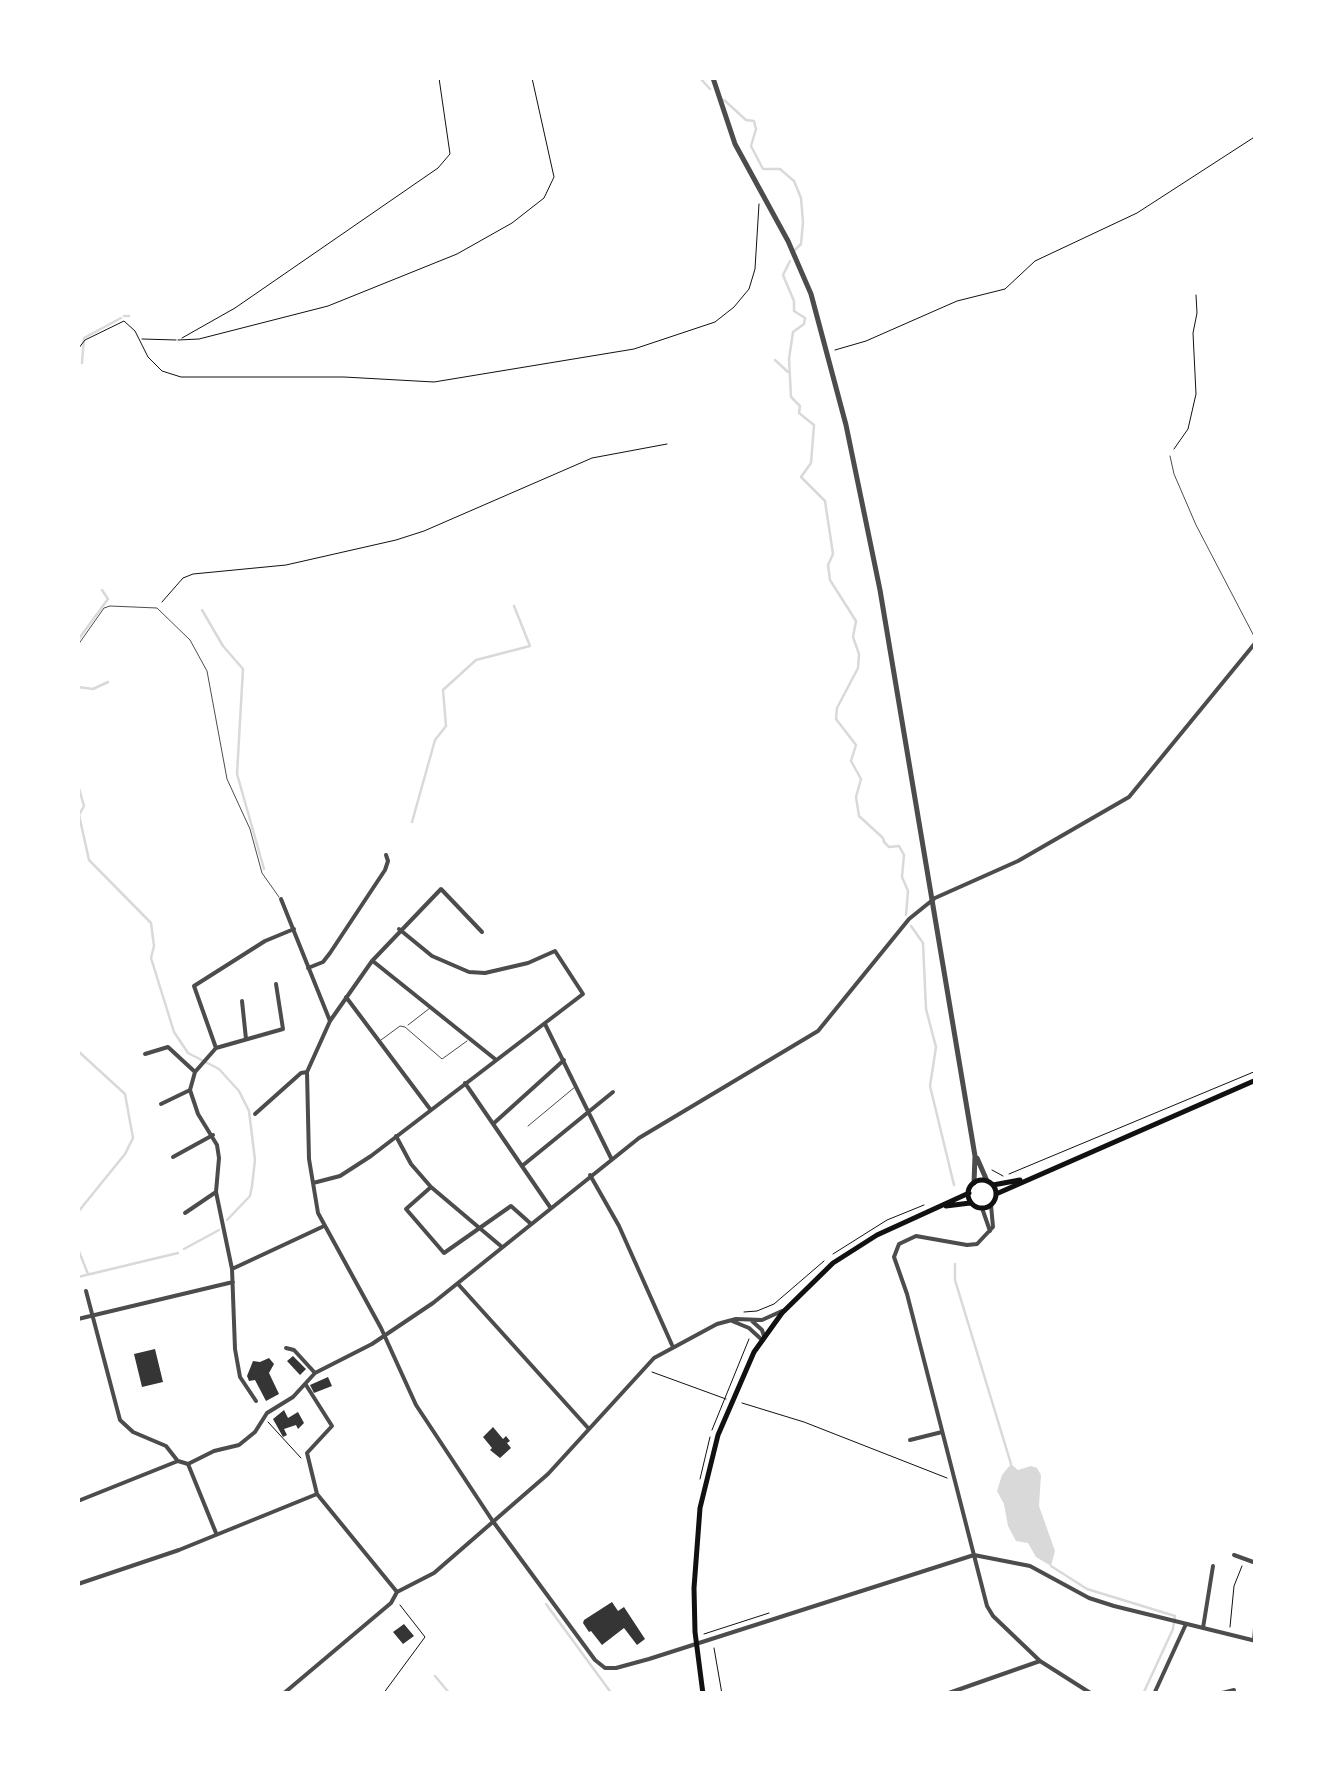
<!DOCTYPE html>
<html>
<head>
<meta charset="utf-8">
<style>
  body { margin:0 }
  #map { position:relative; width:1333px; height:1771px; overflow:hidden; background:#fff; font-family:Inter,sans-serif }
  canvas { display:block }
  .frame { position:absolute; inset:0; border:80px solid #fff; pointer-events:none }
</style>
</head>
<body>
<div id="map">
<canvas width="1333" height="1771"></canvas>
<div class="frame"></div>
</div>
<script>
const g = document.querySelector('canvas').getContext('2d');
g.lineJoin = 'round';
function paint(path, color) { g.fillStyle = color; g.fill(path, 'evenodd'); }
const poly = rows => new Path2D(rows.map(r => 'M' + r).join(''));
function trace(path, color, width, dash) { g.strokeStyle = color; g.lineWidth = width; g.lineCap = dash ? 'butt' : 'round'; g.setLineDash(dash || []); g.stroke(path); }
paint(poly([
  [1011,1464,1018,1470,1031,1466,1037,1468,1041,1475,1039,1506,1055,1551,1051,1566,1036,1557,1028,1543,1016,1541,1008,1526,1004,1504,997,1491,1002,1475]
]), '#d9d9d9');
trace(poly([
  [700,78,710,89],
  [724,100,746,120,754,121,756,129,751,146,763,169,780,169,794,181,801,198,803,222,801,244,795,250],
  [790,261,783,275,794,301,794,311,805,318,804,324,793,332,789,359,791,397,800,406,799,413,814,425,811,463,801,477,825,501,833,554,828,565,830,580,856,621,853,637,859,654,858,668,837,708,836,719,856,745,851,761,861,779,856,797,859,816,883,838,884,842,889,847,899,846,904,855,902,877,908,891,906,915],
  [124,316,129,316],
  [775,360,788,372],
  [82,363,84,338,121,318],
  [202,610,223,646,243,669,237,774,264,869],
  [78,640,108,599,102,590],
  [78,687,93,689,108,682],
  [78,785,84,806,79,815,89,860,151,923,154,946,151,958,174,1032,188,1053,219,1069,239,1091,249,1111,255,1160,252,1186,250,1196,227,1220],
  [412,822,435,740,446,726,443,690,476,660,530,646,514,606],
  [911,926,923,943,926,1009,936,1047,930,1086,954,1185],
  [78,1051,125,1094,133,1138,125,1154,78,1212],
  [78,1249,88,1274],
  [184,1249,219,1230],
  [955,1264,955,1280,1011,1464],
  [78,1277,178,1253],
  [1051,1566,1087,1589,1175,1616,1173,1629,1143,1694],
  [546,1604,612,1694],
  [435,1676,450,1694]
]), '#d9d9d9', 2.5);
paint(poly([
  [155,1349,163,1382,142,1387,134,1354],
  [293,1356,306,1369,300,1375,287,1361],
  [269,1358,274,1364,269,1373,279,1394,266,1401,255,1380,249,1381,247,1376,253,1361,260,1362],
  [328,1377,332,1386,314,1393,310,1385],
  [284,1410,288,1418,298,1412,304,1423,298,1429,296,1425,284,1429,287,1435,283,1437,273,1419],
  [493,1427,503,1439,506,1436,510,1441,507,1443,511,1448,500,1458,490,1450,492,1448,483,1437],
  [612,1602,618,1611,624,1607,645,1639,637,1645,624,1628,602,1645,591,1631,589,1632,583,1623,584,1620],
  [404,1624,414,1636,403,1644,393,1632]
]), '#353535');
trace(poly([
  [182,338,235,308,438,168,450,154,439,78],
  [142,339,176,340],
  [178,340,199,339,328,306,457,254,512,223,544,198,554,177,532,78],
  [78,349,85,340,124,321,135,331,148,357,162,371,181,377,344,377,434,382,634,349,715,322,734,307,749,289,755,269,759,204],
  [835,350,866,341,957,301,1005,289,1035,261,1137,213,1256,136],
  [1174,449,1188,429,1196,394,1193,333,1197,313,1196,295],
  [162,602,183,578,193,574,286,565,396,540,424,531,592,458,667,444],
  [992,1170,1003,1176],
  [1009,1174,1256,1071],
  [833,1254,887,1220,924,1205],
  [744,1312,757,1311,774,1304,824,1261],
  [652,1372,726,1399],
  [742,1403,804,1422,947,1478],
  [268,1422,301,1458],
  [712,1430,749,1339],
  [700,1479,710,1437],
  [1230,1627,1234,1586,1242,1566],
  [704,1634,769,1613],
  [714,1648,722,1694],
  [383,1694,425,1637,400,1605]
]), '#111', 1);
trace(poly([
  [1170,456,1174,474,1196,525,1256,640],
  [78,645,104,608,110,606,157,608,190,640,207,671,227,779,250,829,262,873,279,897],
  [408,1025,430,1008],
  [381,1040,400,1026,405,1027,442,1059,467,1041],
  [528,1126,575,1087]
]), '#4c4c4c', 1);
trace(poly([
  [281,899,330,1021,307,1072,309,1159,318,1213,381,1328,416,1405,492,1520,595,1660,605,1668,616,1668,649,1659,974,1555,1030,1566,1089,1598,1114,1606,1256,1641],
  [374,962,495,1059],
  [308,968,323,962,330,953,385,870,388,861,386,855],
  [346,997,430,1109],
  [242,1001,246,1039],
  [330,1021,372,961,441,889,482,932],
  [545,1024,611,1158],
  [216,1048,194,986,265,941,294,929],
  [145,1054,168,1047,195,1072],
  [465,1083,550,1207],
  [161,1104,190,1090],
  [255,1114,301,1073,307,1072],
  [493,1124,564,1060],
  [396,1136,411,1164,431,1187,502,1247],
  [173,1157,213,1135],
  [522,1166,613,1092],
  [590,1175,619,1226,672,1345],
  [313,1183,340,1176,371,1156,583,994,555,951,528,963,485,973,469,972,432,956,399,929],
  [431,1187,406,1209,444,1253,511,1206,530,1223],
  [991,1205,993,1227,977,1244,967,1245,916,1236,899,1244,894,1257,907,1294,987,1606,993,1616,1040,1661,1092,1694],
  [982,1208,990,1231],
  [185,1213,216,1192],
  [232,1269,322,1227],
  [458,1284,589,1429],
  [86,1291,120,1420,133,1432,166,1446,177,1460],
  [78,1319,233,1282],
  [732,1321,749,1328,761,1339],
  [752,1321,762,1330,764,1336],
  [286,1348,294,1350,315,1373],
  [306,1385,332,1426,307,1453,317,1494,397,1592],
  [256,1401,240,1377,235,1349,232,1269,216,1192,219,1158,217,1145,198,1114,190,1090,195,1072,216,1048,283,1029,276,984],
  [910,1440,942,1432],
  [188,1464,216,1533],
  [78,1501,178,1461,188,1464,214,1451,239,1445,255,1432,267,1413,293,1397,315,1373,372,1344,433,1303,639,1138,818,1031,909,919,935,898,1018,861,1129,797,1256,642],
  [1234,1555,1256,1563],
  [78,1584,179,1550,317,1494],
  [397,1592,434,1573,548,1474,654,1358,717,1324,736,1319,762,1320,782,1311],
  [1203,1628,1213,1566],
  [1254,1641,1256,1616],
  [283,1694,391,1603,397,1592],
  [946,1694,1040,1661],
  [1154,1694,1186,1624],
  [1218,1694,1234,1690]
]), '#4c4c4c', 4);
trace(poly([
  [713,78,735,144,788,241,811,294,846,425,880,590,975,1156,974,1183],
  [977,1158,987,1181]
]), '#4c4c4c', 5);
trace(poly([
  '968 1194a14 14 0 1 1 28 0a14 14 0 1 1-28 0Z',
  [993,1185,1020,1180],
  [996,1194,1256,1080],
  [946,1206,970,1203],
  [703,1694,695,1632,694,1588,700,1508,718,1435,754,1352,782,1313,833,1263,877,1235,969,1193]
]), '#111', 5);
</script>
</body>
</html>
